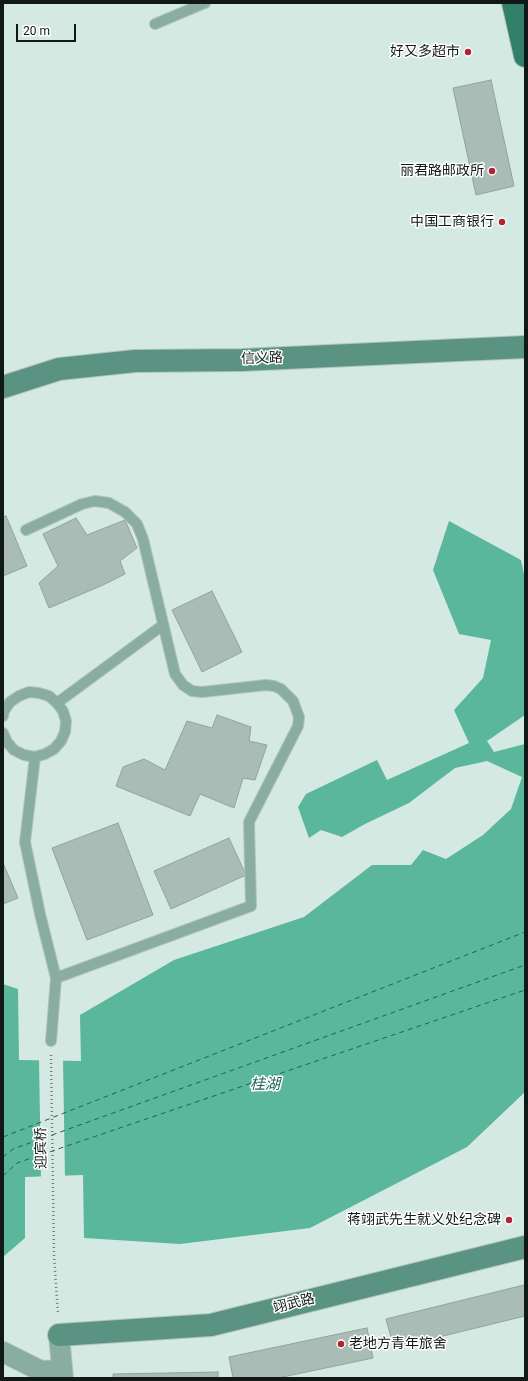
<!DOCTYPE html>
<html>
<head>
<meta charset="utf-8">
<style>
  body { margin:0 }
  #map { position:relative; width:528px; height:1381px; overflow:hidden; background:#d4e9e1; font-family:Roboto,sans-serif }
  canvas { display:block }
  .frame { position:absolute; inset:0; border:4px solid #111916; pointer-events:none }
  .scale { position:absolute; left:16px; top:24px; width:60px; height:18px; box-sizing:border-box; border:2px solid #111916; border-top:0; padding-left:5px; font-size:12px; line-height:14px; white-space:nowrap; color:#111916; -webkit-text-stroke:3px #fff; paint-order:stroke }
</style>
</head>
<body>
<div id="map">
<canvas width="528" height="1381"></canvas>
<div class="frame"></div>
<div class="scale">20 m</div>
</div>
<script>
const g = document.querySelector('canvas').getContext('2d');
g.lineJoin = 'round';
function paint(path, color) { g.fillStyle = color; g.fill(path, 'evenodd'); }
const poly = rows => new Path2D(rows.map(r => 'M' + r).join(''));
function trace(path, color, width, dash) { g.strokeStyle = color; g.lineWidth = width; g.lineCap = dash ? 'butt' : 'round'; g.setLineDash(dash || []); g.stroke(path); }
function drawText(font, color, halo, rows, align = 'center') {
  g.font = font + ' Roboto,"Noto Sans SC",sans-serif'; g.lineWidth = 3; g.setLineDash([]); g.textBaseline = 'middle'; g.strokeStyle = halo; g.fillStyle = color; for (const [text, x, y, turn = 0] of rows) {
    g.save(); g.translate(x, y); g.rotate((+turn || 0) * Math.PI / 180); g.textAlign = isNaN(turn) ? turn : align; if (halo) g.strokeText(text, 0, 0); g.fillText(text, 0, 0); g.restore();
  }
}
paint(poly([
  [449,521,521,560,525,579,525,715,487,741,494,752,525,744,525,1092,467,1147,310,1228,180,1244,84,1238,83,1175,25,1177,25,1238,3,1257,3,984,18,989,19,1060,81,1061,80,1015,174,960,304,917,372,865,411,865,423,850,446,859,483,835,511,809,522,777,487,761,455,768,409,803,365,824,342,837,321,830,309,838,298,807,306,794,377,760,387,780,469,743,454,710,483,678,491,640,459,634,433,570]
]), '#5ab79b');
paint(poly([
  [39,1059,63,1059,65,1177,41,1178]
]), '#d4e9e1');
trace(poly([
  [3,1137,525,932],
  [3,1157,13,1149,525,965],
  [3,1176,17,1163,525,990]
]), '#1d6652', 1, [5, 4]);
const building = poly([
  [491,80,514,186,476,195,453,88,491,80],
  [6,516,27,566,3,576,3,517,6,516],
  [76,518,87,535,125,520,137,548,120,561,125,574,103,585,49,608,39,583,58,566,43,534,76,518],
  [212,591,242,652,202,672,172,610,212,591],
  [217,715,251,727,249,741,267,745,255,780,243,778,234,808,200,794,190,816,116,786,123,767,144,759,165,770,187,721,212,728,217,715],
  [118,823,153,915,87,940,52,848,118,823],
  [229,838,246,875,171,909,154,871,229,838],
  [3,863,18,898,3,904,3,863],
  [524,1285,525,1291,525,1316,394,1348,386,1319,524,1285],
  [367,1328,373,1358,278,1378,233,1378,229,1357,367,1328],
  [218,1372,218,1378,113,1378,113,1374,218,1372]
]);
paint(building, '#a9bdb6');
trace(building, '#8fa49c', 1);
const lane = poly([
  [155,24,205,3],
  [26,530,82,504,95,501,109,503,125,512,137,524,143,539,175,674,183,685,192,691,202,692,266,685,274,686,281,689,293,701,299,717,298,726,249,822,251,906,56,978,51,1041],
  [57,703,163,625],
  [3,716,4,711,10,702,19,696,29,692,39,693,49,696,57,703,63,711,66,721,65,732,61,741,54,749,45,754,35,757,24,755,14,750,7,742,3,733],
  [35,757,25,842,40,914,56,978]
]);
const street = poly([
  [59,1335,63,1378],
  [3,1352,41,1371,62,1370]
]);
const secondary = poly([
  [3,387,59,369,135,361,242,360,525,347],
  [59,1335,211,1325,525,1247]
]);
const primary = poly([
  [513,3,525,56]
]);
trace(lane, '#b1c4bc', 12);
trace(street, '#b1c4bc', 22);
trace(secondary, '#b1c4bc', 24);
trace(primary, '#b1c4bc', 24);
trace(poly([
  [51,1055,54,1255,58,1314]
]), '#707e79', 2.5, [1, 3]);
trace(lane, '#89aea1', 10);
trace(street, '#89aea1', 20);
trace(secondary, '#5a9381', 22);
trace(primary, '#32806a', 22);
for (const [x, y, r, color] of [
  [468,52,4,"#b42332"],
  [492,171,4,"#b42332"],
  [502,222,4,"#b42332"],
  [509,1220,4,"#b42332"],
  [341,1344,4,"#b42332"]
]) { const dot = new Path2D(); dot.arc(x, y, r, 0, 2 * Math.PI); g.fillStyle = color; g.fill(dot); trace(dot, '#fff', 1.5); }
drawText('14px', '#111916', '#fff', [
  ["好又多超市",460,52],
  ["丽君路邮政所",484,171],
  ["中国工商银行",494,222],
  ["蒋翊武先生就义处纪念碑",501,1220],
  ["老地方青年旅舍",349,1344,"left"]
], 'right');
drawText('14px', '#111916', '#fff', [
  ["信义路",262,359,-2],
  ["迎宾桥",42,1148,-91],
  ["翊武路",294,1304,-14]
]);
drawText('italic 15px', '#1d6652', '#fff', [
  ["桂湖",265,1085]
]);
</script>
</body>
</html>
